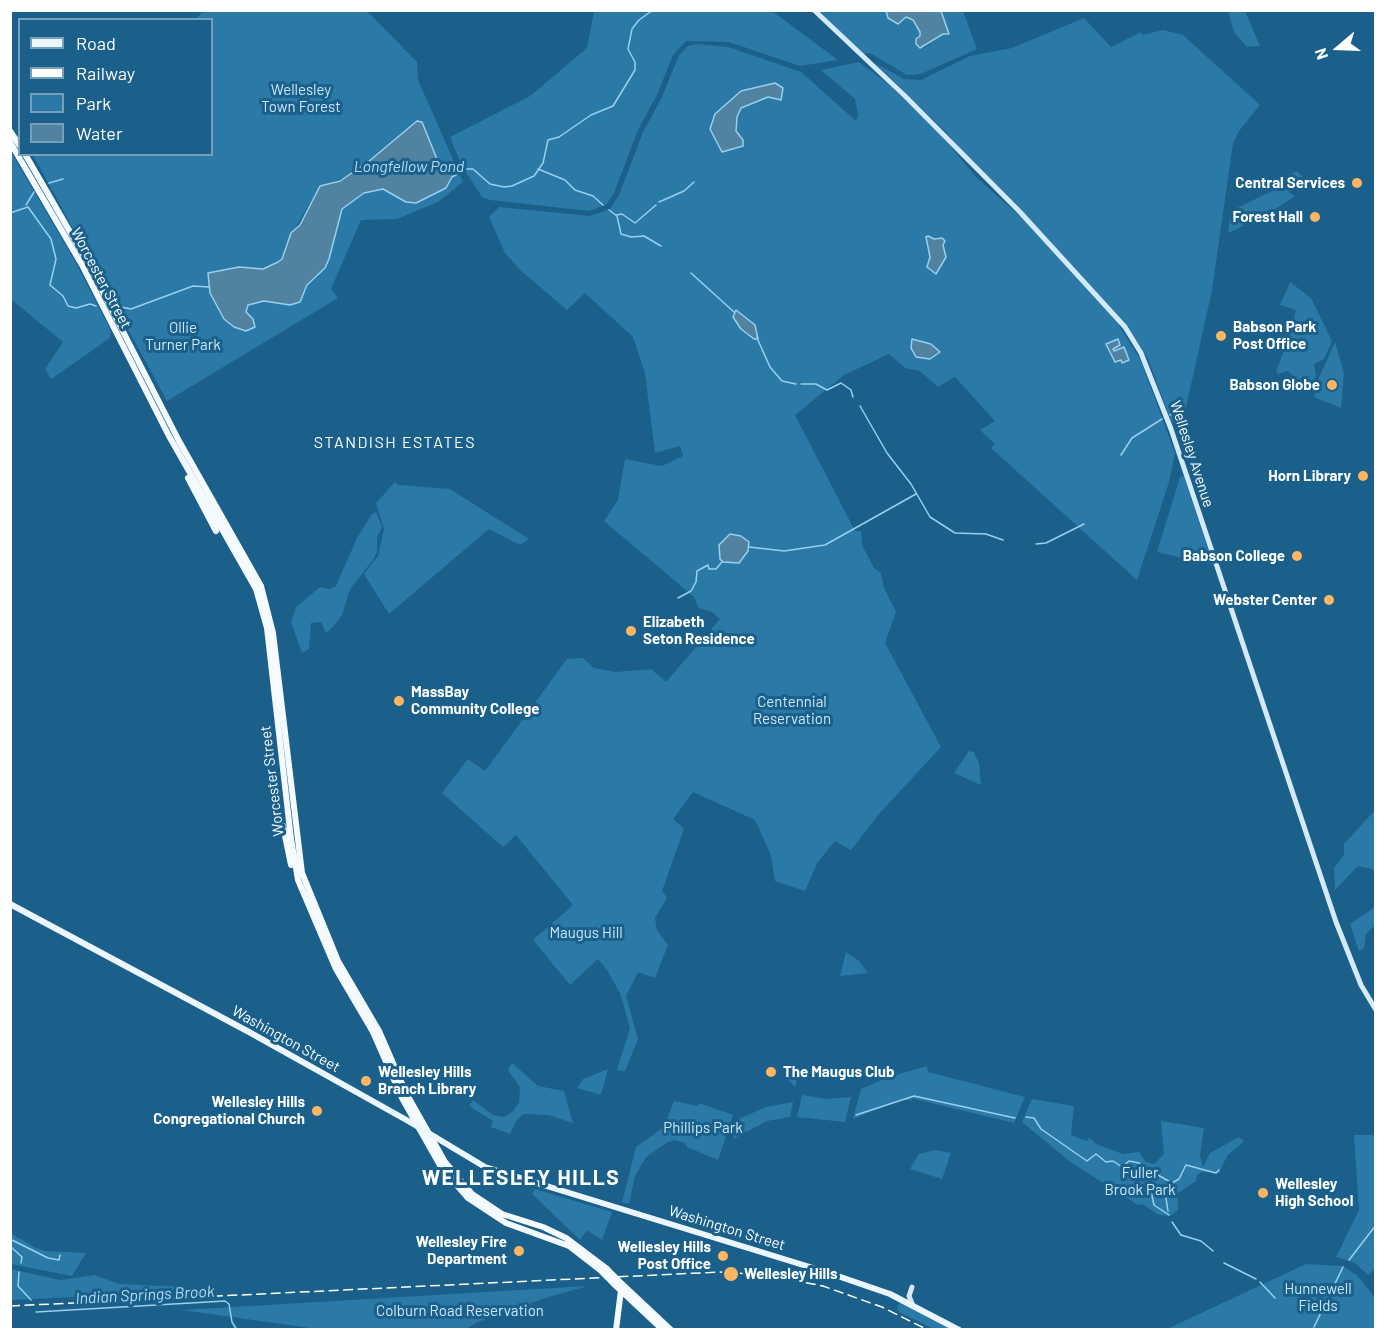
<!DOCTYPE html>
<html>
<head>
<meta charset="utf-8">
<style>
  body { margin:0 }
  #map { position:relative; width:1386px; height:1340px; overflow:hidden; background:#1a608b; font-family:Barlow,sans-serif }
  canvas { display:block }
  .frame { position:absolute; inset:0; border:12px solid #fff; pointer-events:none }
  .legend { position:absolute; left:18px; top:18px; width:195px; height:138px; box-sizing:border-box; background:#1a608b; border:2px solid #76a0b9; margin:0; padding:8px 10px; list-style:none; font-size:18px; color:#fff }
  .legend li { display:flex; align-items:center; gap:12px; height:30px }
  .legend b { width:30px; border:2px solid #76a0b9 }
  .north { position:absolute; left:1308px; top:18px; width:60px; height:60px; -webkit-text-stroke:4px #1a608b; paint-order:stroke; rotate:251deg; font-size:16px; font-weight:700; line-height:24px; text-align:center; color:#fff }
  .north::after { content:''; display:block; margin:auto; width:21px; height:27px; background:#fff; clip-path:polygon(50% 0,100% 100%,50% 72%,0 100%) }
</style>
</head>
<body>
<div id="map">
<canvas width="1386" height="1340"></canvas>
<div class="frame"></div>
<ul class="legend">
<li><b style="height:8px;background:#ebf6ff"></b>Road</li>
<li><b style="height:8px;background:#fff"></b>Railway</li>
<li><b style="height:16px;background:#2a79a7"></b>Park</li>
<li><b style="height:16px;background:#5183a0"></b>Water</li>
</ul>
<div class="north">N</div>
</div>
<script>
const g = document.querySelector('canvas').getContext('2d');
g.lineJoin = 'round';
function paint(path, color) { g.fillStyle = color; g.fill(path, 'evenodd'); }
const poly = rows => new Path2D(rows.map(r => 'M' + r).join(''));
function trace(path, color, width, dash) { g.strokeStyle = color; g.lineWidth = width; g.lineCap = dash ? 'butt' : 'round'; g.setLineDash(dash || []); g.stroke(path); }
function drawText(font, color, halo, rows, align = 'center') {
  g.font = font + ' Barlow,sans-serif'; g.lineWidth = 6; g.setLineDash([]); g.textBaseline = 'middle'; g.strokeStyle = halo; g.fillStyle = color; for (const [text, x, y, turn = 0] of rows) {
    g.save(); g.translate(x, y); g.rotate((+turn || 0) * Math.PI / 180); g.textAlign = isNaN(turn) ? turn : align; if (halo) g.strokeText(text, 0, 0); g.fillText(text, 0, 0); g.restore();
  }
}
paint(poly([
  [223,10,367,11,417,62,418,80,463,182,438,202,397,219,361,220,331,289,338,298,167,401,33,155,212,154,212,20,196,19,202,12],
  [422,122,443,174,455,171,446,188,416,203,406,202,383,189,367,192,342,209,329,259,319,275,307,285,306,291,290,305,264,301,248,305,246,313,253,319,240,330,221,315,210,293,208,273,239,267,263,269,272,267,282,259,285,246,320,186,346,177,368,162,414,123],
  [594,11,772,11,838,60,800,66,729,42,686,41,673,55,657,95,638,130,614,193,606,205,589,211,490,200,482,197,462,166,450,137,530,96,587,48],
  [819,11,886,11,887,17,896,23,909,17,920,32,916,44,924,48,948,31,941,11,963,11,977,49,921,74,907,75,870,53,863,54],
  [1228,11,1245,11,1260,46,1247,47,1234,32],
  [1084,18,1111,47,1141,32,1142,35,1163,30,1183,35,1260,105,1239,131,1233,143,1212,290,1183,421,1178,424,1171,421,1148,359,1127,326,977,169,946,132,875,63,904,79,921,80,970,56,1012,48],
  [698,44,728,47,801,72,856,121,858,115,855,99,821,70,859,62,887,83,942,136,976,177,1023,219,1117,322,1141,361,1175,453,1169,482,1137,580,991,448,995,444,980,430,995,421,955,377,938,387,920,371,905,368,889,354,844,375,795,415,855,531,861,531,862,545,874,568,881,573,884,588,896,612,885,643,941,747,879,814,851,850,835,841,817,863,805,891,775,881,771,855,755,820,693,792,673,819,684,829,662,891,667,898,655,918,657,930,668,945,655,978,638,972,626,996,638,1039,625,1071,617,1070,630,1028,620,993,607,970,598,959,570,985,533,940,573,905,516,835,503,847,442,793,468,759,485,771,567,659,583,658,594,668,616,672,651,669,666,682,720,619,712,612,699,608,694,597,604,521,618,500,625,459,662,466,683,456,680,446,655,453,645,373,633,337,585,293,567,310,521,271,505,253,489,217,499,207,590,216,610,209,619,195,643,132,662,97,679,55,688,46],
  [11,152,75,261,111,331,110,338,51,379,45,369,63,342,11,299],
  [1297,171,1307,182,1288,192,1295,196,1268,214,1228,233,1231,211,1278,188,1272,184],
  [1290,282,1311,298,1332,341,1324,359,1314,364,1316,376,1313,382,1303,387,1288,371,1278,374,1276,371,1288,341,1296,310,1280,305],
  [1335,342,1344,373,1341,408,1314,397,1317,382],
  [1183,476,1184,477,1213,565,1157,552,1180,477],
  [395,482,398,485,450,489,529,539,520,545,489,529,389,614,364,574,378,556,384,529,376,503],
  [376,512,382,527,377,537,377,552,373,560,350,589,342,615,333,627,326,633,321,622,311,623,309,649,302,653,291,622,296,607,320,587,329,589,336,586,357,538,372,514],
  [969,751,974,752,979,763,981,785,954,773],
  [1375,810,1375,870,1358,866,1335,890,1334,868,1344,855,1344,844],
  [1375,907,1375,925,1366,934,1364,948,1359,951,1350,924],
  [846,952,859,961,868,973,840,976],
  [512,1063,538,1086,564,1091,573,1123,548,1115,523,1114,517,1120,510,1134,491,1127,493,1121,469,1106,473,1100,493,1115,504,1117,513,1111,519,1103,520,1087,508,1070],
  [927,1066,928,1072,1025,1097,1014,1123,911,1098,912,1100,901,1100,853,1119,861,1089,889,1077],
  [608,1069,601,1095,577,1088,583,1079],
  [792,1069,799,1070,795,1087,787,1078],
  [802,1095,826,1099,851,1097,845,1122,797,1117],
  [1032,1099,1074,1106,1071,1135,1087,1141,1089,1137,1096,1144,1123,1154,1139,1152,1146,1162,1154,1164,1164,1154,1161,1121,1204,1128,1200,1156,1203,1167,1210,1153,1239,1137,1244,1141,1227,1156,1219,1173,1202,1172,1197,1175,1196,1181,1178,1193,1178,1210,1170,1216,1159,1215,1142,1204,1138,1205,1069,1161,1022,1122],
  [674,1101,698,1106,699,1103,733,1115,718,1160,687,1147,685,1143,675,1140,668,1142,646,1157,635,1176,629,1204,622,1202,636,1147,664,1127],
  [793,1102,790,1117,767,1121,733,1139,739,1119,766,1107],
  [1354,1135,1375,1135,1375,1269,1368,1275,1355,1263,1336,1257,1359,1210],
  [935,1150,951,1153,942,1179,910,1169,919,1154],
  [535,1189,612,1212,602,1240,587,1230,580,1240,532,1194],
  [10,1233,34,1247,45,1251,86,1253,72,1276,11,1264],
  [1306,1264,1342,1266,1357,1275,1375,1298,1375,1329,1167,1329],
  [11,1269,60,1280,95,1275,119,1284,185,1287,181,1292,11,1300],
  [588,1286,548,1297,478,1322,466,1329,317,1329,182,1310],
  [899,1303,902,1303,951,1329,934,1329,901,1313,897,1309]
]), '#2a79a7');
const water = poly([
  [886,11,941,11,949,34,943,34,920,48,916,44,916,39,920,36,920,32,913,20,906,17,898,24,888,18,886,11],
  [775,83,783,88,781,100,768,97,741,108,737,117,736,131,743,140,743,146,722,152,710,129,715,114,741,91,775,83],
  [417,121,422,122,443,174,455,171,456,175,452,177,446,188,416,203,406,202,383,189,364,193,342,209,329,259,325,268,307,285,300,302,290,305,264,301,248,305,246,312,253,319,255,327,246,331,234,327,224,319,210,293,208,273,239,267,263,269,278,262,282,259,291,233,300,225,320,186,340,181,368,162,417,121],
  [928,236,934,239,942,238,945,241,943,245,946,257,936,274,927,267,930,257,926,237,928,236],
  [736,310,755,325,758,339,754,339,741,329,733,317,736,310],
  [912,339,931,344,940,352,930,359,916,357,911,348,912,339],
  [1118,339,1120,345,1113,349,1114,351,1124,347,1129,360,1122,363,1121,360,1115,362,1106,344,1118,339],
  [730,534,741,536,749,542,748,551,739,563,723,562,720,559,719,545,730,534]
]);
paint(water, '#5183a0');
trace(water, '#98d0f0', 1.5);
trace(poly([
  [467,169,473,169,490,184,504,187,512,186,534,176,543,163,548,140,559,137,591,115,613,106,635,70,635,62,628,49,632,29,639,20,653,10],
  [538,169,565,180,575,190,593,196,603,205],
  [49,183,63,179],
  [659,202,684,191,694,182],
  [26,205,34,192],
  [609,210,617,216,621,234,631,237,644,236,661,246],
  [10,213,28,207,51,239,56,259,50,285,63,296,68,306,76,308,90,304,96,306],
  [616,215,622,214,635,223,656,205],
  [691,273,734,312],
  [116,306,131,309,193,286,209,287],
  [757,338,770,367,782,381,796,384],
  [801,384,816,384,827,390,841,383,851,390,853,397],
  [860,406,887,453,911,484,930,517,955,533,986,534,1003,540],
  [1170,415,1175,411],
  [1121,455,1132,438,1162,419],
  [1036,544,1046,543,1084,524],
  [749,547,784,551,825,545,916,494],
  [678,598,691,591,696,582,697,571,708,565,709,569,716,569,722,562],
  [856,1115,914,1096,1015,1118],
  [1026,1117,1034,1118,1041,1129,1087,1161,1096,1154,1106,1162,1113,1161,1122,1167,1129,1161,1139,1163,1147,1173,1154,1205,1169,1215],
  [1149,1177,1158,1175,1172,1183,1179,1179,1186,1165,1216,1173,1219,1170],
  [1168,1211,1165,1192,1172,1183],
  [1172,1222,1181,1235,1201,1241,1213,1251],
  [10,1239,48,1258,59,1260,60,1255],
  [10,1246,22,1257,21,1263],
  [1349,1260,1376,1225],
  [1224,1263,1256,1279],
  [19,1272,18,1286,31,1300],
  [1260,1282,1275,1298],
  [36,1312,225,1301,229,1304,232,1322,237,1330],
  [1314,1327,1343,1267]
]), '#98d0f0', 1.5);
trace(poly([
  [814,10,905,96,1019,211,1125,327,1141,353,1171,429,1336,922,1361,985,1376,1010],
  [912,1287,909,1296,913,1306]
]), '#d2eafa', 5);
trace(poly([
  [10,904,249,1032,410,1122],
  [435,1137,485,1167,826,1272,890,1294,959,1330]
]), '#ebf6ff', 6);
trace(poly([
  [10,131,20,146],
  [10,142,82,265,169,436,256,589,267,628,291,839,298,880,336,969,373,1032,402,1098,441,1167,468,1198,506,1223,569,1246,600,1270],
  [25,154,88,263,179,441,261,586,273,633,302,873,338,961,379,1031,406,1093,445,1162,472,1194,502,1214,543,1227,566,1238,607,1269],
  [188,478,216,531],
  [283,826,291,865],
  [614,1284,663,1330],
  [622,1284,671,1330],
  [616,1330,621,1290]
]), '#f5faff', 6);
trace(poly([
  [10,1306,719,1272,766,1275,823,1286,882,1307,928,1330]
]), '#fff', 1.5, [10, 4.5]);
trace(poly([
  [410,1122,435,1137]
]), '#ebf6ff', 6);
trace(poly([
  [607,1269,622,1284],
  [600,1270,614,1284]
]), '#f5faff', 6);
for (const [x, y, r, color] of [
  [1357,183,6,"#ffb561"],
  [1315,217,6,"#ffb561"],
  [1221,336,6,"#ffb561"],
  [1332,385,6,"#ffb561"],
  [1363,476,6,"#ffb561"],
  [1297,556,6,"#ffb561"],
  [1329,600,6,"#ffb561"],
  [631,631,6,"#ffb561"],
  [399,701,6,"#ffb561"],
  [771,1072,6,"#ffb561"],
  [366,1081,6,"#ffb561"],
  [317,1111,6,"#ffb561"],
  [1263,1193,6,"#ffb561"],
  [519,1251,6,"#ffb561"],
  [723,1256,6,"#ffb561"],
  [731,1274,8,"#ffb561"]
]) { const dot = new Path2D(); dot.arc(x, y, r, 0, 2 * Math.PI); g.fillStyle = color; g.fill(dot); trace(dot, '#1a608b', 2); }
drawText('15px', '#cae8fa', '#1a608b', [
  ["Wellesley",301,90],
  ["Town Forest",301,107],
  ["Ollie",183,328],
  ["Turner Park",183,345],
  ["Centennial",792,702],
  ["Reservation",792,719],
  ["Maugus Hill",586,933],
  ["Phillips Park",703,1128],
  ["Fuller",1140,1173],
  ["Brook Park",1140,1190],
  ["Hunnewell",1318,1289],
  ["Fields",1318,1306],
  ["Colburn Road Reservation",460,1311]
]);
drawText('bold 15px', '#fff', '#1a608b', [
  ["Central Services",1345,183],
  ["Forest Hall",1303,217],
  ["Babson Park",1233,327,"left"],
  ["Post Office",1233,344,"left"],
  ["Babson Globe",1320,385],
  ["Horn Library",1351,476],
  ["Babson College",1285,556],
  ["Webster Center",1317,600],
  ["Elizabeth",643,622,"left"],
  ["Seton Residence",643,639,"left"],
  ["MassBay",411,692,"left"],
  ["Community College",411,709,"left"],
  ["Wellesley Hills",378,1072,"left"],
  ["Branch Library",378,1089,"left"],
  ["The Maugus Club",783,1072,"left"],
  ["Wellesley Hills",305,1102],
  ["Congregational Church",305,1119],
  ["Wellesley",1275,1184,"left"],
  ["High School",1275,1201,"left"],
  ["Wellesley Fire",507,1242],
  ["Department",507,1259],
  ["Wellesley Hills",711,1247],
  ["Post Office",711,1264],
  ["Wellesley Hills",744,1274,"left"]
], 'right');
drawText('15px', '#fff', '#1a608b', [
  ["Worcester Street",101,278,62],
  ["Wellesley Avenue",1192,454,72],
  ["Worcester Street",272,781,-97],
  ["Washington Street",286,1039,29],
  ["Washington Street",727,1228,17]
]);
drawText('italic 16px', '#b1dcf5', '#1a608b', [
  ["Longfellow Pond",409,167],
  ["Indian Springs Brook",145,1295,-3]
]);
g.letterSpacing = '1.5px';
drawText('16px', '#fff', '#1a608b', [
  ["STANDISH ESTATES",395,443]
]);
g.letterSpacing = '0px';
g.letterSpacing = '1.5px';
drawText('bold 21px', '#fff', '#1a608b', [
  ["WELLESLEY HILLS",521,1178]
]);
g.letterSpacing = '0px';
</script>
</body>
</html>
